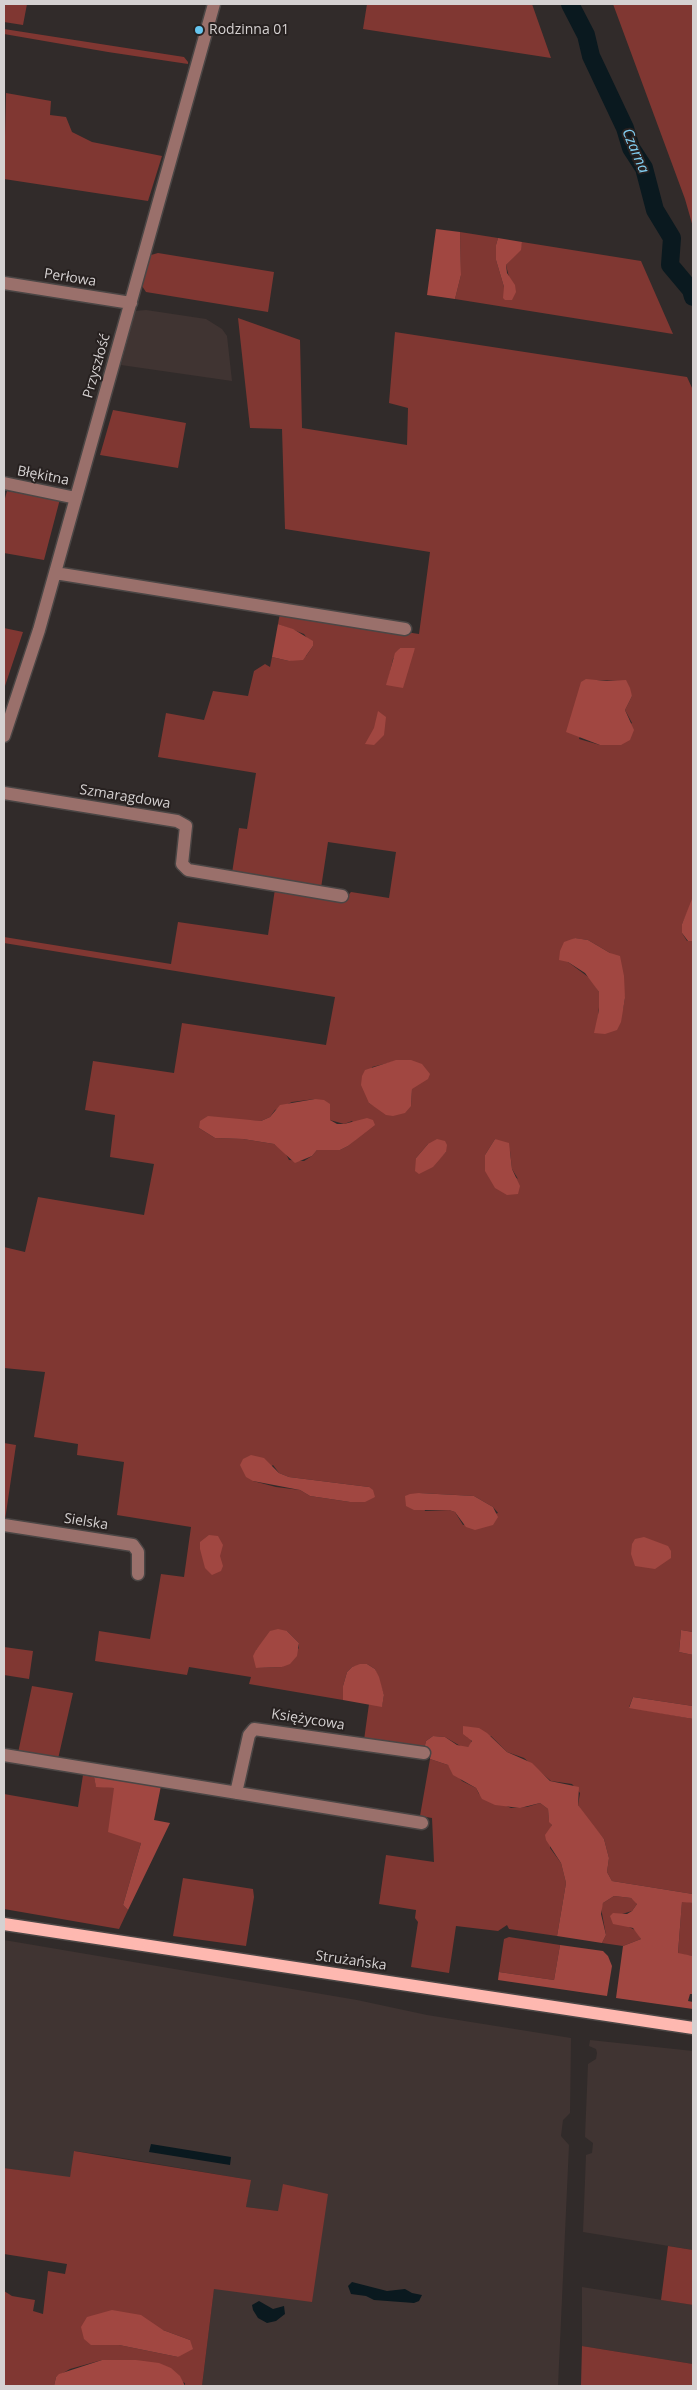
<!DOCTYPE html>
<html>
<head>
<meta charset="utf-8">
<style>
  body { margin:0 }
  #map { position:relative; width:697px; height:2390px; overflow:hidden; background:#312b2a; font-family:"Open Sans",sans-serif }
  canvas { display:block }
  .frame { position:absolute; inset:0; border:5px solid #d5d1d1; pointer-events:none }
</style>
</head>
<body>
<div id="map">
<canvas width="697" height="2390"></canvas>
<div class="frame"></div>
</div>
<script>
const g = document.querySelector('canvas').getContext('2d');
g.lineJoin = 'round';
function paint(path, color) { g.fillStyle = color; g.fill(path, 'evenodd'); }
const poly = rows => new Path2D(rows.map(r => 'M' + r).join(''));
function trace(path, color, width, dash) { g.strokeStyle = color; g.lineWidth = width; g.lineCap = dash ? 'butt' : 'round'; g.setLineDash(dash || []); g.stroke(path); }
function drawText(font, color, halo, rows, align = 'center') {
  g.font = font + ' "Open Sans",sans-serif'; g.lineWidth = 4; g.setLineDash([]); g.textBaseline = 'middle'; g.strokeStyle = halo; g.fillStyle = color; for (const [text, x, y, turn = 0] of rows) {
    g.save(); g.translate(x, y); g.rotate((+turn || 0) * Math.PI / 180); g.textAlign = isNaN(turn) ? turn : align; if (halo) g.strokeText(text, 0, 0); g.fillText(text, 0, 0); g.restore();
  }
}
paint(poly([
  [146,310,206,319,222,329,227,336,232,381,121,365,135,311],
  [4,1940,357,2000,427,2015,571,2038,570,2113,563,2120,561,2136,569,2145,558,2386,202,2386,214,2288,278,2211,246,2207,250,2180,116,2157,75,2151,70,2178,4,2168],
  [590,2040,693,2051,693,2250,583,2232,586,2155,592,2153,593,2143,585,2137,588,2064,596,2059,597,2053,596,2049,589,2046],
  [582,2287,693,2305,693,2364,582,2346]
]), '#403432');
paint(poly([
  [4,4,27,4,23,25,4,22],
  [367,4,532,4,551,58,363,29],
  [613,4,693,4,693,227,685,199],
  [4,29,184,57,188,62,188,64,108,52,4,34],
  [6,93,51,101,50,115,66,117,72,132,92,142,162,156,148,201,4,179],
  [460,232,498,238,496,245,496,260,504,287,509,277,506,265,520,250,522,242,641,261,673,334,455,299,461,275],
  [158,253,274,272,268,312,146,292,142,286,151,255],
  [238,318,300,340,302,428,407,445,408,408,389,403,395,332,687,377,693,390,693,900,682,924,682,933,687,941,693,941,693,1632,681,1630,679,1652,693,1655,693,1706,633,1697,629,1707,693,1719,693,1894,612,1881,607,1872,609,1858,604,1839,582,1813,578,1805,580,1793,572,1784,551,1781,524,1758,507,1752,491,1736,467,1737,470,1738,472,1743,468,1747,462,1747,445,1737,433,1736,426,1741,424,1749,364,1740,369,1704,382,1706,384,1695,375,1669,367,1664,352,1667,347,1672,343,1686,343,1700,249,1684,251,1677,189,1667,187,1675,95,1661,99,1631,150,1639,161,1574,184,1577,191,1527,117,1515,124,1462,77,1455,78,1444,34,1437,45,1372,4,1368,4,1247,25,1252,38,1197,144,1215,154,1164,110,1157,115,1115,85,1110,93,1061,174,1073,182,1023,326,1045,335,997,4,943,4,937,171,964,178,922,268,935,275,889,344,900,351,892,389,898,396,852,328,842,321,888,232,873,239,828,247,829,256,773,158,757,166,713,204,720,213,691,248,696,254,671,265,664,270,667,272,657,289,661,306,656,313,646,304,634,278,624,280,613,419,634,430,552,285,529,282,429,250,428],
  [400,648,415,648,387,685,393,659],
  [597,680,622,681,632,696,625,710,632,723,600,745,579,739],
  [574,938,588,940,610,953,625,998,623,1009,597,1026,600,998,599,992,591,979,568,962],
  [400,1060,412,1089,411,1106,374,1106,369,1103,372,1067],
  [315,1099,329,1113,330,1120,344,1124,352,1121,362,1134,348,1146,340,1150,317,1150,312,1156,304,1161,289,1160,285,1152,274,1144,243,1139,215,1138,199,1128,236,1120,261,1121,270,1117,275,1110,292,1102],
  [495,1139,510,1151,512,1169,518,1179,485,1155],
  [428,1144,446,1152,439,1159,416,1158],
  [273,1465,279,1473,289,1477,369,1487,350,1502,310,1496,300,1490,276,1487,253,1481],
  [419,1493,474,1496,493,1507,498,1513,463,1525,455,1512,449,1510,425,1511],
  [287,1631,299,1643,299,1648,282,1667,256,1668,256,1650,268,1637],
  [113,410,186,423,178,468,100,455],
  [7,491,60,499,44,560,4,553,4,502],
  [4,628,23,632,4,689],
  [4,1443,16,1445,5,1520,4,1520],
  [4,1647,33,1651,29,1679,4,1675],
  [32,1686,73,1693,58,1759,18,1753],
  [430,1759,448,1765,462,1781,476,1788,479,1794,511,1808,527,1807,540,1803,548,1809,549,1821,552,1825,550,1829,550,1848,561,1863,566,1883,557,1936,509,1929,507,1925,498,1931,456,1926,449,1973,411,1967,418,1922,415,1918,416,1910,379,1904,386,1855,434,1862,432,1818,420,1816],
  [83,1775,94,1777,96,1786,114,1788,141,1843,123,1905,128,1910,119,1929,4,1909,4,1794,78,1807],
  [183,1878,253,1889,254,1897,246,1946,173,1936],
  [614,1896,631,1898,636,1902,637,1904,632,1911,622,1914,629,1927,637,1931,641,1939,623,1946,602,1943,606,1935,601,1908,603,1903],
  [682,1901,693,1903,693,1956,678,1954],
  [509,1937,560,1945,554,1980,499,1972,504,1939],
  [74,2151,251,2180,246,2207,278,2211,283,2184,328,2194,312,2302,214,2289,202,2386,185,2386,185,2383,117,2361,102,2360,70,2369,56,2377,54,2386,4,2386,4,2291,12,2296,35,2300,33,2311,43,2314,48,2271,65,2274,67,2264,4,2254,4,2168,70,2177],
  [163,2330,190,2340,178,2357,119,2345],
  [668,2246,693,2250,693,2305,661,2300],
  [582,2346,693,2364,693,2386,558,2386,581,2385]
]), '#803732');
paint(poly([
  [436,229,460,232,461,275,455,299,427,295],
  [498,238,522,242,521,250,506,265,507,273,515,285,516,292,512,300,505,300,503,298,504,287,496,260,496,245],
  [278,624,293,629,313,641,313,646,303,660,289,661,272,657],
  [400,648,415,648,403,688,386,685,395,653],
  [586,679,607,681,626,680,630,688,632,696,625,710,634,730,630,740,621,745,600,745,566,732,581,682],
  [378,711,386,717,384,735,374,745,365,744,374,728],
  [692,899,693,941,688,941,682,933,682,924],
  [575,938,588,940,610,953,620,956,624,976,625,998,621,1022,617,1030,605,1034,594,1033,599,1010,599,992,585,973,568,962,559,960,560,951,564,942],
  [396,1060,411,1060,422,1064,430,1074,428,1079,412,1089,411,1106,405,1113,393,1116,386,1115,369,1103,361,1085,362,1076,365,1070],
  [315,1099,324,1100,330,1104,330,1120,337,1124,344,1124,367,1118,373,1120,375,1125,348,1146,340,1150,317,1150,312,1156,295,1163,274,1144,243,1139,215,1138,199,1128,200,1121,208,1116,261,1121,270,1117,280,1105],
  [437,1139,445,1141,447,1145,446,1152,433,1167,419,1174,415,1171,416,1158,428,1144],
  [495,1139,509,1143,512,1169,520,1186,518,1194,507,1195,495,1188,485,1171,485,1155],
  [251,1455,264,1458,279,1473,289,1477,369,1487,373,1490,375,1497,365,1502,350,1502,310,1496,300,1490,253,1481,246,1477,240,1465,243,1459],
  [419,1493,474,1496,493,1507,498,1517,493,1525,475,1530,466,1527,455,1512,449,1510,414,1510,406,1506,405,1496,410,1494],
  [209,1535,218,1536,223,1545,220,1556,223,1566,221,1571,212,1575,205,1568,200,1549,200,1542],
  [644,1537,668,1546,671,1551,671,1558,655,1569,635,1566,631,1554,632,1544,635,1539],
  [278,1629,287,1631,299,1643,297,1656,290,1664,282,1667,256,1668,253,1656,256,1650,270,1631],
  [681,1630,693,1632,693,1655,679,1652],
  [360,1664,367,1664,375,1669,379,1677,384,1695,382,1707,343,1700,343,1686,347,1672,352,1667],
  [633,1697,693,1706,693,1719,629,1708],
  [463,1726,479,1728,487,1733,507,1752,532,1763,550,1781,579,1787,578,1805,604,1839,609,1858,607,1872,612,1881,693,1894,693,1903,682,1902,678,1953,693,1956,693,1994,690,1994,688,2001,693,2002,693,2009,616,1998,623,1946,641,1939,633,1928,613,1924,610,1916,613,1913,627,1914,632,1911,637,1904,631,1898,614,1896,603,1903,601,1914,606,1935,602,1943,557,1936,566,1883,561,1863,546,1840,545,1835,552,1825,549,1822,548,1809,540,1803,520,1808,495,1805,482,1799,476,1788,453,1775,448,1765,430,1759,431,1751,424,1749,426,1741,433,1736,445,1737,457,1745,468,1747,472,1741,463,1734],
  [94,1777,161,1786,154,1820,170,1823,128,1910,123,1905,141,1843,108,1832,114,1788,96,1787],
  [560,1945,603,1951,608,1956,612,1966,607,1996,498,1980,499,1972,554,1980],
  [112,2310,141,2315,163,2330,190,2340,193,2349,178,2357,119,2345,91,2345,84,2339,81,2327,87,2317],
  [102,2360,136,2360,159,2363,171,2368,180,2376,185,2386,54,2386,56,2377,59,2374]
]), '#a14741');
paint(poly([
  [151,2144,231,2157,230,2165,149,2152],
  [352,2282,387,2291,405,2289,412,2293,422,2295,419,2301,414,2303,374,2300,366,2296,351,2294,348,2286],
  [259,2301,273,2309,284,2306,285,2314,276,2321,267,2323,258,2318,253,2310,252,2305]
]), '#0a191f');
trace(poly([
  [570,4,586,35,591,56,625,128,631,148,644,168,655,210,672,238,670,265,691,290,693,297]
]), '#0a191f', 18);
const minor = poly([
  [4,283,131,303],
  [4,483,76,498],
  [55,573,405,629],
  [4,736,39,630,214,4],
  [4,793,177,821,186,826,182,864,188,870,342,896],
  [4,1525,133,1545,138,1552,138,1574],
  [4,1755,422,1823],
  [236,1793,249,1735,254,1729,424,1753]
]);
const major = poly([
  [4,1924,693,2028]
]);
trace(minor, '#4b4645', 15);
trace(major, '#4b4645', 15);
trace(minor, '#9a706b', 12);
trace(major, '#feb8b0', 12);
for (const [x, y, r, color] of [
  [199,30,5,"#65c5ef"]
]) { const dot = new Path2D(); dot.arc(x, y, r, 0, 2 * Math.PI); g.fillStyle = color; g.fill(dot); trace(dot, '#272120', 2); }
drawText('14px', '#d5d1d1', '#272120', [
  ["Rodzinna 01",209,30]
], 'left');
drawText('14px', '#d5d1d1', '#272120', [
  ["Perłowa",70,278,9],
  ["Przyszłość",97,366,-74],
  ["Błękitna",43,476,11],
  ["Szmaragdowa",125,797,9],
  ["Sielska",86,1522,9],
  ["Księżycowa",308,1720,9],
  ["Strużańska",351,1961,8]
]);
drawText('italic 15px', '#81cdf0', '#272120', [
  ["Czarna",635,151,67]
]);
</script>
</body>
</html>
